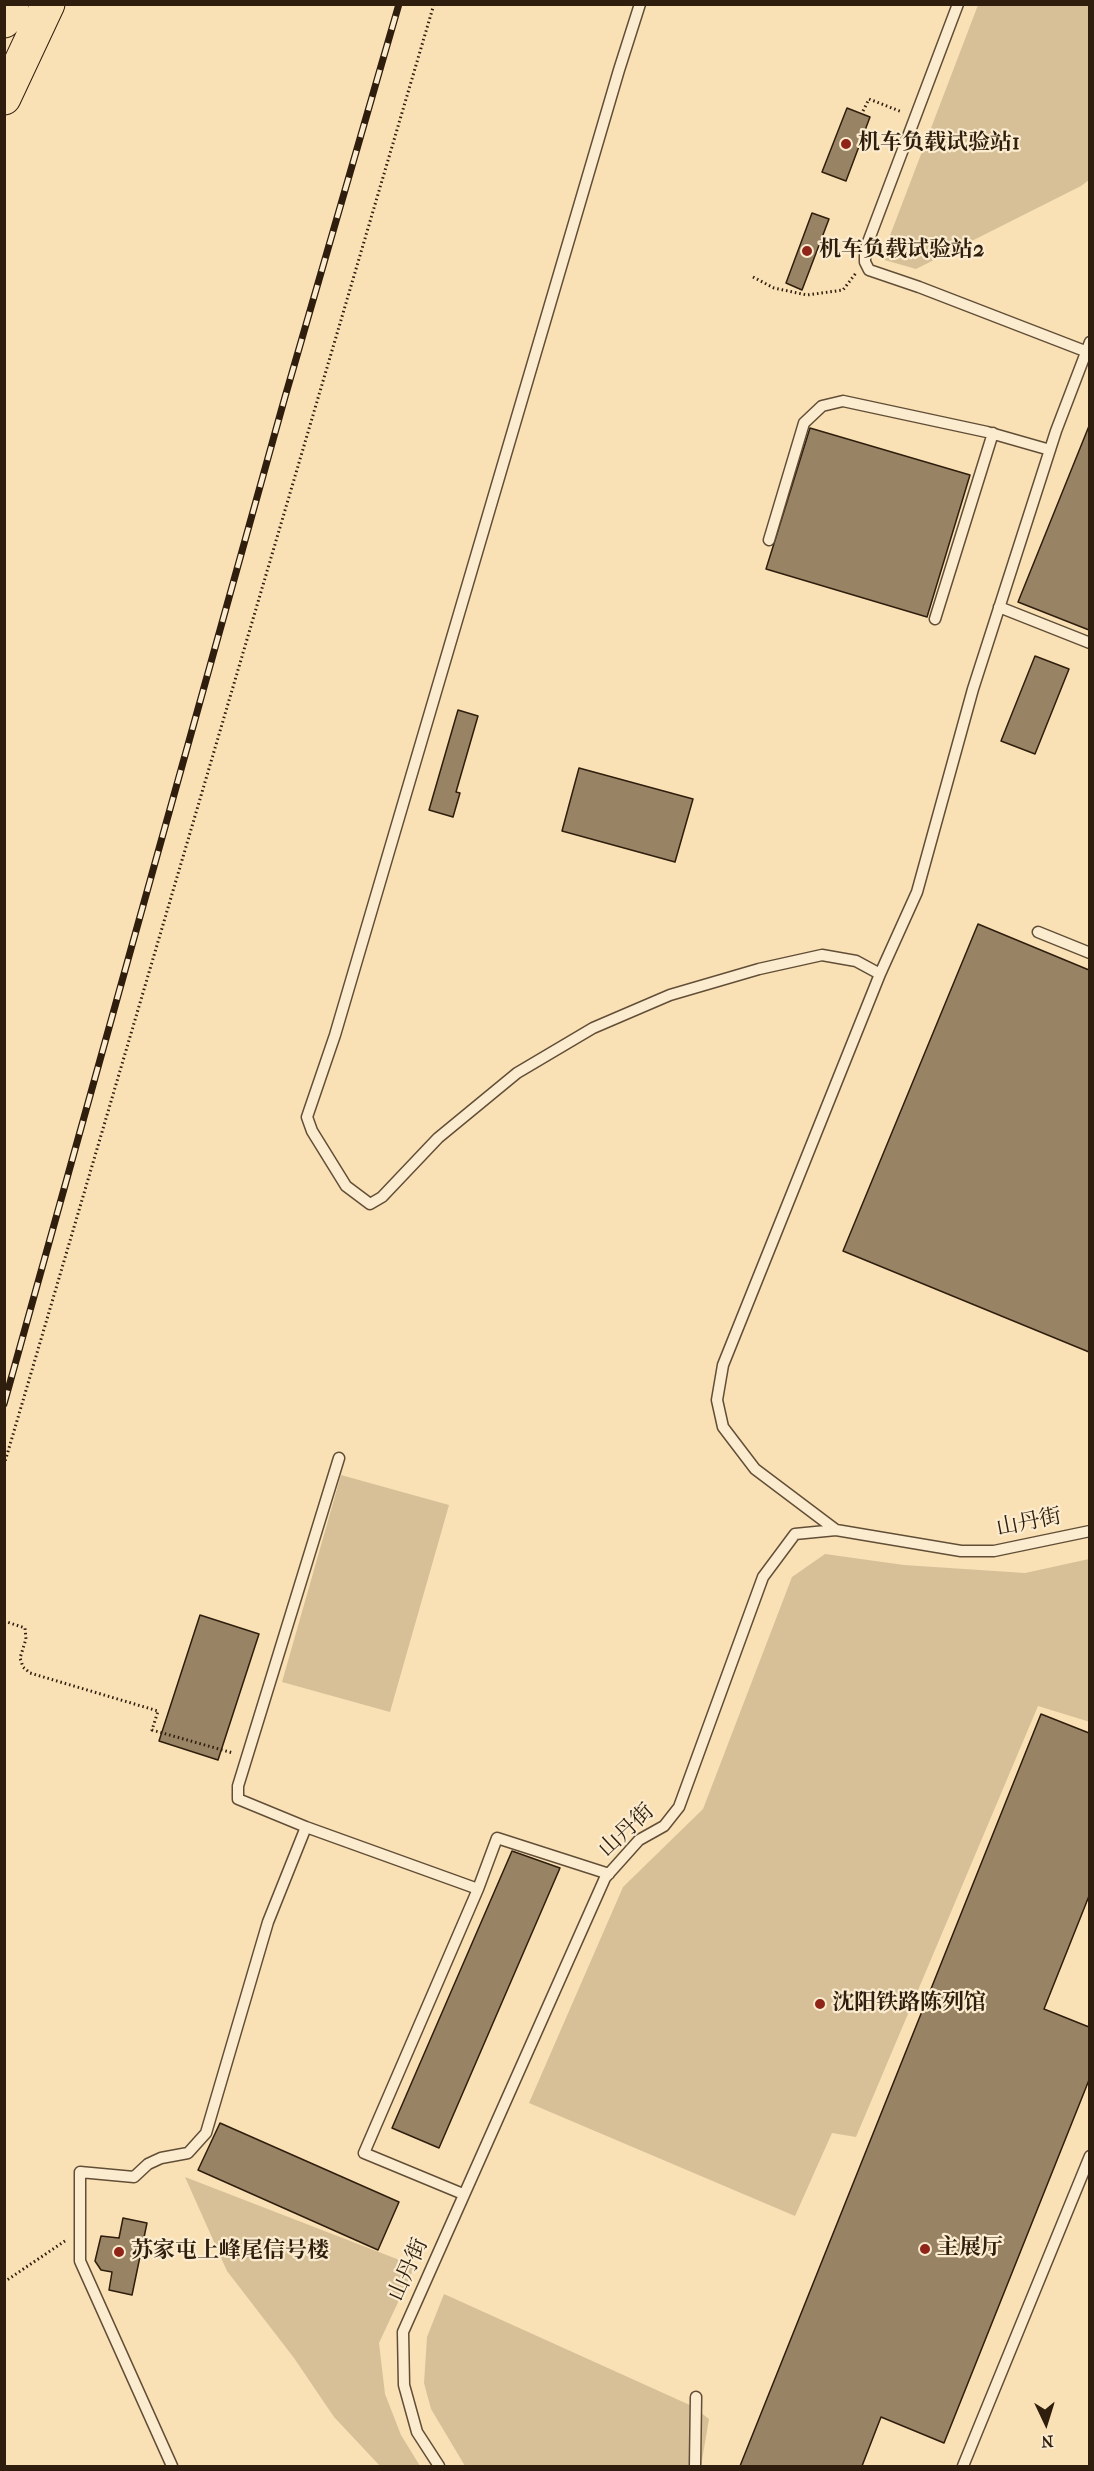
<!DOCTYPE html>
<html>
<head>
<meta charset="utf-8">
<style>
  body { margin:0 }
  #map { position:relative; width:1094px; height:2471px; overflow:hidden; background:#f9e1b5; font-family:"IM FELL French Canon",serif }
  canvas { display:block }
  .frame { position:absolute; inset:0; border:6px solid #2f1d0d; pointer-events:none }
  .north { position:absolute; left:1016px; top:2393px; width:60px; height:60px; -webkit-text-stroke:4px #fbeccf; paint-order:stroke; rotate:176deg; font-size:16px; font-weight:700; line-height:24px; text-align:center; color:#2f1d0d }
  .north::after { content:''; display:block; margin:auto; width:21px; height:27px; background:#2f1d0d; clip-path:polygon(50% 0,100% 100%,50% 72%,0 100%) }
</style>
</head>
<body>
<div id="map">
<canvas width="1094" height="2471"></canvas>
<div class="frame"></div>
<div class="north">N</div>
</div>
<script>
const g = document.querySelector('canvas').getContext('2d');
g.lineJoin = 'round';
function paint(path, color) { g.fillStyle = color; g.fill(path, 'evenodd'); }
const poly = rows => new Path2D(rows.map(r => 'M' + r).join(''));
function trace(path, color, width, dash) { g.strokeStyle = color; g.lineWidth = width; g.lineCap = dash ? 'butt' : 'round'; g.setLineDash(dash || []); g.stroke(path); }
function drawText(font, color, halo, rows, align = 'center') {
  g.font = font + ' "IM FELL French Canon","Noto Serif SC",serif'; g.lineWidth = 4.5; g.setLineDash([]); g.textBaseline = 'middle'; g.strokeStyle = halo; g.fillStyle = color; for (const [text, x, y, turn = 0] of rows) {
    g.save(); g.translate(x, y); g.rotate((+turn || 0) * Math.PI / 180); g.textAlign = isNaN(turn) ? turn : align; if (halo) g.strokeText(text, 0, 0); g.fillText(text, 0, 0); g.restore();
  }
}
paint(poly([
  [978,5,1089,5,1089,180,1081,186,916,269,881,259],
  [341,1475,449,1505,390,1712,282,1682],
  [825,1554,904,1565,1025,1573,1089,1559,1090,1722,1038,1706,856,2137,832,2133,795,2216,529,2103,623,1887,703,1809,792,1577],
  [185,2177,415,2266,379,2343,385,2394,401,2435,420,2466,380,2466,334,2417,294,2358,227,2271],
  [444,2294,692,2406,709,2419,701,2466,465,2466,431,2409,424,2383,427,2337]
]), '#d7c098');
const building = poly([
  [847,108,870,117,846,181,822,172,847,108],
  [812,213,829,219,802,290,786,283,812,213],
  [1089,426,1089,630,1018,602,1089,426],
  [810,428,970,475,927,617,766,569,810,428],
  [1035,656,1069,669,1035,754,1001,741,1035,656],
  [458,710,478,716,456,792,460,793,453,817,429,810,458,710],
  [579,768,693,799,675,862,562,831,579,768],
  [978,924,1089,970,1089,1352,843,1251,978,924],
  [200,1615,259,1634,218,1760,159,1741,200,1615],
  [1041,1714,1089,1733,1089,1896,1044,2009,1089,2027,1089,2080,944,2443,881,2417,862,2466,740,2466,1041,1714],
  [512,1851,560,1868,439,2148,392,2128,512,1851],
  [220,2123,399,2202,378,2250,198,2170,220,2123],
  [123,2218,147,2223,132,2295,109,2290,112,2272,101,2270,95,2261,101,2236,119,2238,123,2218]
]);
paint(building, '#988364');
trace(building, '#2f1d0d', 1.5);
const service = poly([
  [640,4,619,70,335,1035,307,1117,312,1131,346,1186,370,1204,382,1197,438,1138,517,1073,593,1028,670,995,759,969,822,955,856,961,880,974],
  [958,4,865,250,865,262,869,270,919,287,1090,353],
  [769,540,804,423,822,406,843,401,987,432,1050,450],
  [999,607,1090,643],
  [935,619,993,433],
  [1038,932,1090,953],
  [836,1530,755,1469,723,1427,717,1400,723,1365,880,974,917,892,973,689,1056,431,1090,342],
  [306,1827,238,1799,238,1786,339,1458],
  [463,2194,364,2153,478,1889,497,1838,609,1874],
  [172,2466,80,2261,80,2172,134,2177,148,2164,161,2158,188,2153,206,2133,268,1922,306,1827,478,1889],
  [439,2466,417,2432,404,2385,403,2332,605,1878,639,1840,664,1826,679,1807,763,1577,795,1534,836,1530,961,1551,994,1551,1090,1531],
  [695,2466,696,2397],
  [963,2466,1090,2156]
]);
const primary = poly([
  [4,21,12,4],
  [4,98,48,4]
]);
trace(service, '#624e37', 13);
trace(primary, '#2f1d0d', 35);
trace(poly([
  [863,111,869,99,902,112],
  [753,277,774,288,807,295,843,290,856,273],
  [4,1465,434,4],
  [4,1621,25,1628,26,1639,20,1658,23,1667,30,1673,158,1711,152,1730,233,1753],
  [4,2282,65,2241]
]), '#2f1d0d', 3, [1.5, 3]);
trace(service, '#fbeccf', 10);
trace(primary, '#f9e1b5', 33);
const rail = poly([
  [4,1404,285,397,399,4]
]);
trace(rail, '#2f1d0d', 7);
trace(rail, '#fbeccf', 4.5, [14]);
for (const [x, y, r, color] of [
  [846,144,6,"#8f2418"],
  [807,251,6,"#8f2418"],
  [820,2004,6,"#8f2418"],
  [925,2249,6,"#8f2418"],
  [119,2252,6,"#8f2418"]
]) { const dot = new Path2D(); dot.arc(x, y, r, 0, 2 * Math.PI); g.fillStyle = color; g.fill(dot); trace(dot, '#fbeccf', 2); }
drawText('bold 22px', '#2f1d0d', '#fbeccf', [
  ["机车负载试验站1",858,144],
  ["机车负载试验站2",819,251],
  ["沈阳铁路陈列馆",832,2004],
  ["主展厅",937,2249],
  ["苏家屯上峰尾信号楼",131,2252]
], 'left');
drawText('22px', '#2f1d0d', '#fbeccf', [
  ["山丹街",1029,1523,-11],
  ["山丹街",627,1831,-43],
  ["山丹街",409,2270,-66]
]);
</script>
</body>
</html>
